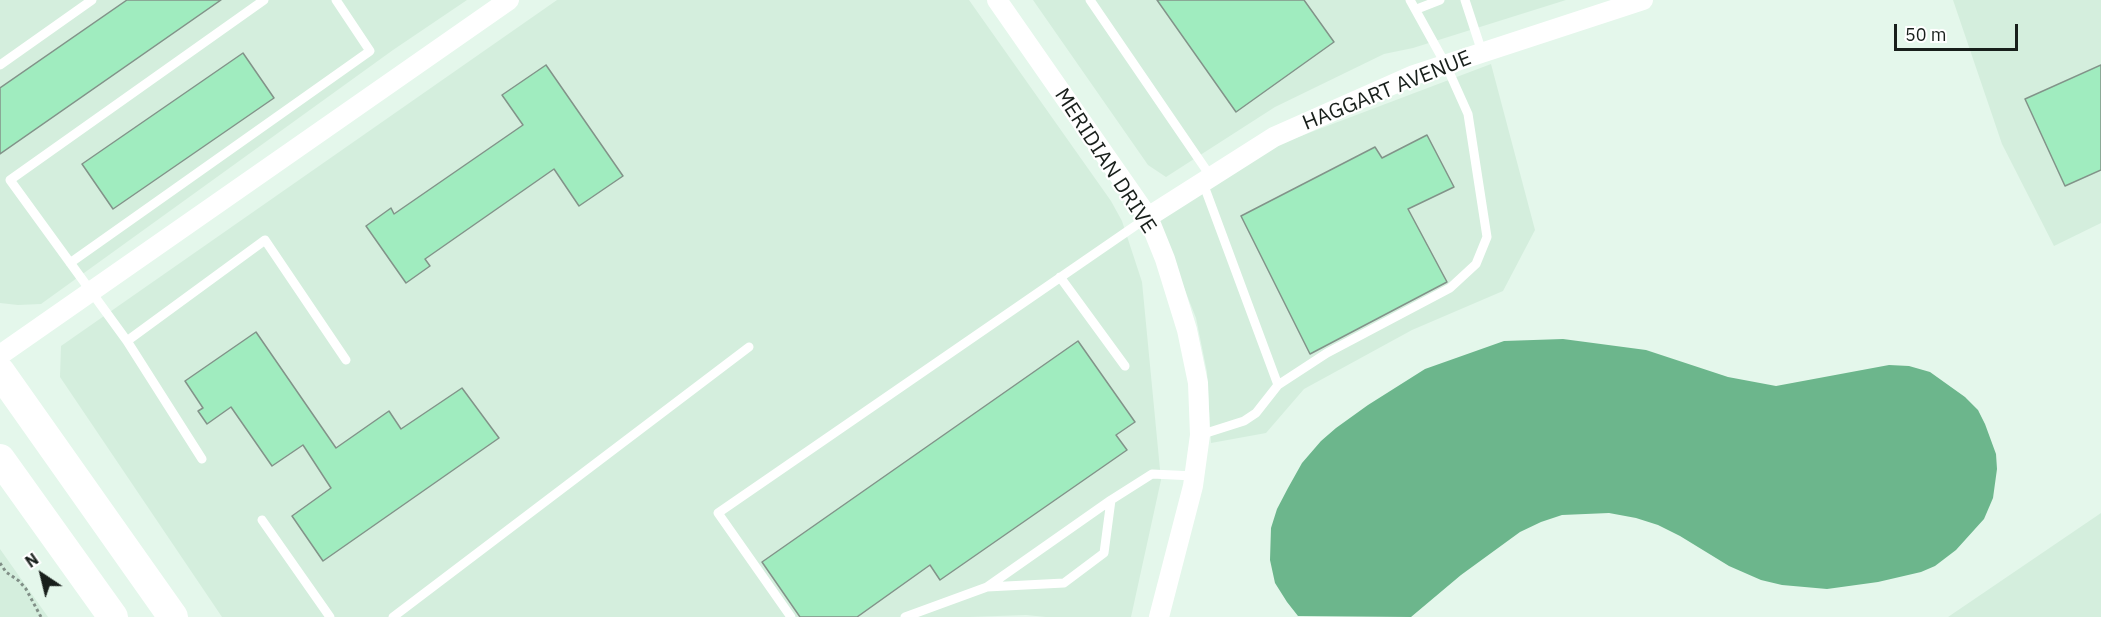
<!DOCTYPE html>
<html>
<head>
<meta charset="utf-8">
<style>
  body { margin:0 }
  #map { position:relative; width:2101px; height:617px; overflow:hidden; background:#e4f7eb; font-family:"IBM Plex Sans",sans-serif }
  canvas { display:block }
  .north { position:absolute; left:12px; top:545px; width:60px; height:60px; -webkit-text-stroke:4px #fff; paint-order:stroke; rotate:325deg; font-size:16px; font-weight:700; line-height:24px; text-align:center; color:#181f1b }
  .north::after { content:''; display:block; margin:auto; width:21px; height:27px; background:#181f1b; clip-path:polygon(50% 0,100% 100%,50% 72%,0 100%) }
  .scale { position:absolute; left:1894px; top:24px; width:124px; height:27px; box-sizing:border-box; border:3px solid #181f1b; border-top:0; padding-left:8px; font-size:18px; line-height:21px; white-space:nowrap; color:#181f1b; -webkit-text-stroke:4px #fff; paint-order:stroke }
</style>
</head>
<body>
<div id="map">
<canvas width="2101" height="617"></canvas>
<div class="north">N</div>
<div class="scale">50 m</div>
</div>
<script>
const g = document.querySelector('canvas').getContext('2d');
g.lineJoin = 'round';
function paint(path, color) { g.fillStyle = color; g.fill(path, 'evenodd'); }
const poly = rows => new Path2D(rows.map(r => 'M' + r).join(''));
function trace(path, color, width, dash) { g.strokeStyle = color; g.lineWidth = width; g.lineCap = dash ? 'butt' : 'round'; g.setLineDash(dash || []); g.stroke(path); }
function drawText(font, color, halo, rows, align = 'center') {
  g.font = font + ' "IBM Plex Sans",sans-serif'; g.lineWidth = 4.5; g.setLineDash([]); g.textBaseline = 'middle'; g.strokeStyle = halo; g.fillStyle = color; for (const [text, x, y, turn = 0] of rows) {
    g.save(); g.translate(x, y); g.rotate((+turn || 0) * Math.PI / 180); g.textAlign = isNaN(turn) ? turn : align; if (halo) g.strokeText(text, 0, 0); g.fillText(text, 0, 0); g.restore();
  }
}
paint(poly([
  [0,0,467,0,393,50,41,304,18,305,0,303],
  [557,0,969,0,1111,201,1122,221,1142,282,1161,480,1131,617,1046,617,1026,615,969,617,222,617,60,377,61,346],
  [1033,0,1566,0,1413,48,1384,54,1275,107,1166,177,1148,165],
  [1953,0,2101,0,2101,223,2054,246,2002,144],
  [1491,64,1535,230,1503,291,1412,330,1304,389,1266,433,1211,443,1207,372,1196,318,1157,220,1277,145],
  [2101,513,2101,617,1948,617],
  [0,549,48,617,0,617]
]), '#d4eedd');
paint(poly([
  [1563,339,1646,350,1728,377,1776,386,1889,365,1909,366,1930,372,1965,397,1978,410,1985,424,1996,454,1997,469,1993,498,1984,519,1956,550,1935,566,1921,572,1878,582,1827,589,1782,585,1761,580,1729,566,1680,536,1658,525,1636,518,1609,513,1562,515,1541,522,1520,532,1461,575,1411,617,1298,616,1287,602,1275,583,1270,560,1271,528,1277,509,1288,488,1302,463,1321,441,1336,428,1368,405,1425,369,1504,341]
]), '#6cb68c');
const building = poly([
  [127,0,221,0,0,154,0,88,127,0],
  [1157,0,1304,0,1334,42,1236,112,1157,0],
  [243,53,274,98,113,209,82,164,243,53],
  [546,65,623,176,579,206,554,169,425,259,430,266,406,283,366,226,391,208,394,214,523,125,502,95,546,65],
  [2101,65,2101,170,2065,186,2025,99,2101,65],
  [1427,135,1454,187,1408,209,1447,282,1310,354,1241,216,1375,147,1382,158,1427,135],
  [256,332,336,448,389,411,401,429,462,388,499,438,323,561,292,516,331,488,303,445,272,466,231,407,207,424,198,411,203,408,185,381,256,332],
  [1078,341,1135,422,1116,435,1127,450,940,580,930,565,857,617,800,617,762,562,1078,341]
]);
paint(building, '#a0ecbf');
trace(building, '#829389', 1.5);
trace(poly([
  [0,563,6,572,19,581,26,589,41,617]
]), '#818f87', 3, [3, 3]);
trace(poly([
  [1090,0,1211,177],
  [1465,0,1482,52],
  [1417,9,1440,0],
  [0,65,92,0],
  [70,263,370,51,336,0],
  [1060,277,1125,366],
  [127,341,265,240,346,360],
  [1278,385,1327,353,1450,288,1476,264,1487,237,1468,114,1446,65,1410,0],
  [1200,435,1244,421,1256,413,1278,385,1203,183],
  [202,459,127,341,10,180,264,0],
  [262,520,330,617],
  [987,587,1064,583,1104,553,1111,500],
  [393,617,749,347],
  [791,617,718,513,1148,217],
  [905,617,987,587,1111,500,1152,474,1194,476]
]), '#fff', 9);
trace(poly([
  [997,0,1148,217,1165,259,1187,330,1198,383,1200,435,1193,486,1159,617],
  [1148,217,1274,137,1414,75,1643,0],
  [0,355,509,0]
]), '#fff', 20);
trace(poly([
  [0,372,173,617],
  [0,459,113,617]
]), '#fff', 30);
drawText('21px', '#181f1b', '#fff', [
  ["HAGGART AVENUE",1387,91,-22],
  ["MERIDIAN DRIVE",1105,161,57]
]);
</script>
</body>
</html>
